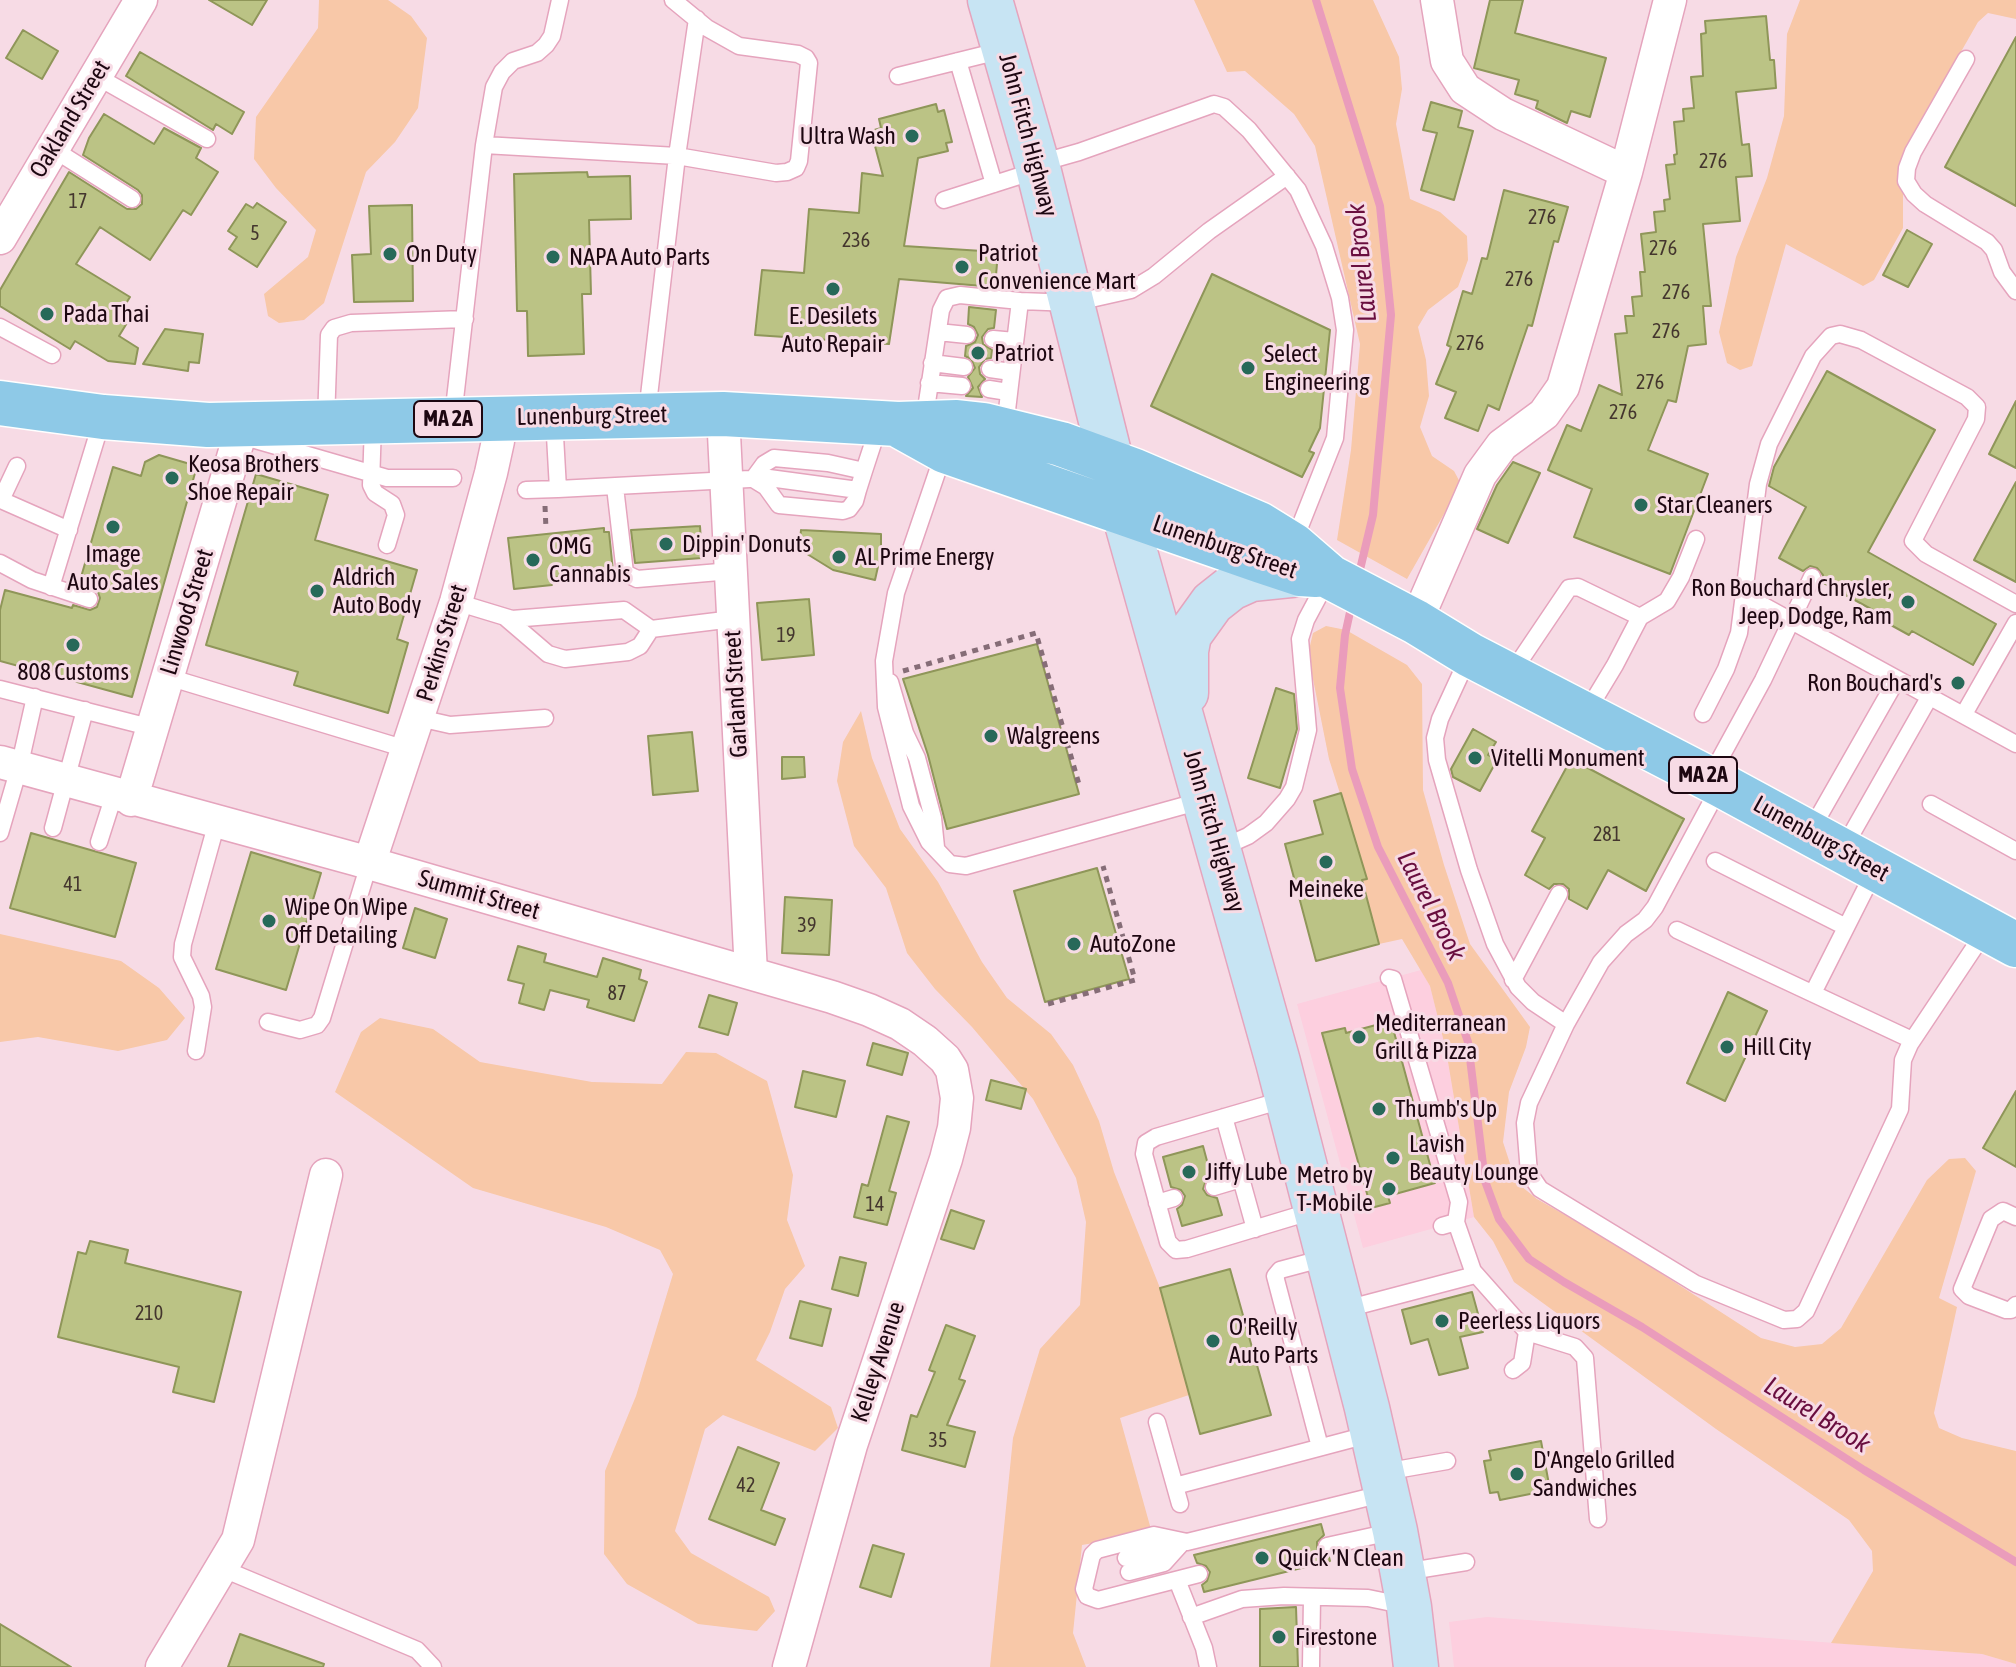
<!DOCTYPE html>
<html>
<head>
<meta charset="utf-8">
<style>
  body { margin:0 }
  canvas { display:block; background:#f7dbe5 }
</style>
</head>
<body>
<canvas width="2016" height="1667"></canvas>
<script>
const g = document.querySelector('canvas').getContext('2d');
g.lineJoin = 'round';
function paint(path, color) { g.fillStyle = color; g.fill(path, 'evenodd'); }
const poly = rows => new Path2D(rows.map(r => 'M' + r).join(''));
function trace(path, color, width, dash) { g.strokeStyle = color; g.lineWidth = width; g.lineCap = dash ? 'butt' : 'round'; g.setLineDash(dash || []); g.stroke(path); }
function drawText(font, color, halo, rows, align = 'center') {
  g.font = font + ' "Asap Condensed",sans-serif'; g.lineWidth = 6; g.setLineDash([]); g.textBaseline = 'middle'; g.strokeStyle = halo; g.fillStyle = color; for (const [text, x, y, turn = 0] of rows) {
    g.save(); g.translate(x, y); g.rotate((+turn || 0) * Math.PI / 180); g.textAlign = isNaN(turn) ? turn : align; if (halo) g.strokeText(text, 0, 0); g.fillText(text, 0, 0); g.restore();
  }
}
paint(poly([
  [1421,970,1430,986,1446,1050,1474,1217,1363,1248,1297,1004],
  [1487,1617,1982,1654,2016,1664,2016,1667,1454,1667,1449,1622]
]), '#fdcfdf');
paint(poly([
  [319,0,388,0,411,16,427,38,418,108,395,142,366,172,324,303,304,320,279,323,268,316,264,294,308,257,316,230,276,188,254,159,256,117,318,28],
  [1194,0,1373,0,1399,57,1402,89,1396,124,1410,199,1440,212,1467,236,1468,260,1458,287,1428,310,1418,327,1426,360,1429,396,1420,427,1432,456,1454,471,1461,484,1407,579,1337,540,1351,450,1360,344,1315,146,1294,114,1245,71,1227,72],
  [1800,0,2016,0,2016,19,1988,13,1978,22,1922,120,1903,189,1903,228,1874,280,1863,286,1786,244,1752,366,1740,370,1727,363,1719,332,1736,257,1767,178,1784,116,1787,34],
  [1326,626,1346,630,1407,665,1422,684,1423,790,1444,865,1470,944,1530,1027,1526,1047,1509,1092,1503,1142,1516,1182,1537,1199,1614,1243,1761,1338,1795,1347,1822,1344,1841,1328,1927,1180,1949,1159,1965,1158,1976,1171,1939,1298,1957,1307,1934,1413,1939,1428,1962,1438,2016,1451,2016,1664,1982,1654,1831,1643,1873,1571,1872,1551,1849,1520,1716,1429,1514,1282,1493,1241,1474,1217,1446,1050,1430,986,1402,939,1379,944,1363,880,1367,878,1329,759,1308,654,1313,633],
  [861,711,872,758,900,829,938,882,982,962,1007,998,1051,1034,1073,1065,1099,1121,1114,1172,1160,1288,1189,1395,1120,1418,1152,1533,1082,1545,1073,1633,1086,1667,990,1667,1013,1438,1040,1349,1080,1305,1086,1222,1076,1178,1033,1099,972,1027,935,989,907,953,886,888,854,846,837,781,843,742],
  [0,934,121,961,159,988,185,1018,167,1040,118,1051,38,1037,0,1042],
  [380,1018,433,1029,480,1062,592,1082,662,1084,686,1052,716,1053,767,1081,793,1175,787,1220,805,1266,785,1289,770,1332,756,1360,831,1407,838,1428,815,1451,723,1415,705,1429,675,1531,691,1553,769,1597,775,1611,757,1631,698,1624,627,1584,604,1554,605,1471,636,1396,673,1274,660,1250,606,1227,473,1188,335,1092,361,1032]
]), '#f8c8a8');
trace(poly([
  [1316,0,1380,206,1391,315,1373,515,1358,578],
  [1352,603,1345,635,1340,688,1352,769,1378,847,1448,983,1468,1042,1485,1181,1499,1219,1529,1259,1564,1282,1642,1327,1864,1470,2016,1562]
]), '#ea9cbb', 8);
const building = poly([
  [209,0,267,0,252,25,209,0],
  [1490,0,1523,0,1515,33,1606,58,1590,117,1571,111,1567,123,1536,108,1538,101,1515,94,1519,80,1474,68,1490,0],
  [1766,16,1770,60,1774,60,1776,88,1736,92,1742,145,1749,144,1752,176,1736,177,1740,221,1703,224,1711,306,1703,306,1706,344,1688,346,1676,402,1668,400,1648,450,1708,474,1670,574,1574,537,1592,489,1548,470,1567,425,1581,431,1599,385,1622,395,1615,334,1627,333,1625,316,1634,316,1632,297,1642,296,1640,272,1645,272,1641,234,1656,232,1654,212,1665,211,1664,200,1670,199,1666,165,1675,164,1674,155,1677,154,1674,122,1684,121,1683,109,1694,108,1691,77,1703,76,1701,34,1706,33,1705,21,1766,16],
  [23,30,58,51,42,79,6,58,23,30],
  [2016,37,2016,206,1945,167,2016,37],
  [140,52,244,112,232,134,216,124,213,130,126,76,140,52],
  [1431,102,1462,111,1458,127,1473,131,1454,200,1421,190,1437,133,1423,130,1431,102],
  [936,104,938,112,944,110,952,142,946,143,948,151,918,158,904,246,998,252,995,287,899,279,889,344,755,335,762,270,804,273,809,209,859,213,862,173,883,176,871,131,881,128,879,119,936,104],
  [104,114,154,144,164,128,201,148,196,158,218,172,191,215,183,210,150,260,100,227,76,264,130,297,120,313,130,318,119,336,138,348,135,364,108,361,75,341,70,349,0,306,0,290,69,172,127,209,136,209,142,204,142,195,138,190,83,155,89,138,104,114],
  [587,172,588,177,630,176,631,219,589,220,591,294,582,294,584,354,528,356,527,311,517,311,514,174,587,172],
  [1504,190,1568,207,1558,242,1554,241,1532,326,1528,325,1499,410,1488,405,1478,431,1445,418,1456,392,1436,384,1451,347,1447,345,1463,291,1472,294,1482,258,1487,259,1504,190],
  [257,203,286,222,257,267,229,249,237,237,228,231,246,204,253,208,257,203],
  [412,205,413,301,354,302,352,255,371,254,369,206,412,205],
  [1907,230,1932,244,1908,287,1883,275,1907,230],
  [1212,274,1330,330,1320,428,1309,451,1314,453,1302,477,1151,406,1212,274],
  [969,307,996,310,994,328,988,329,982,337,983,344,992,350,991,358,985,359,979,367,980,374,985,379,978,387,982,397,966,396,973,388,968,377,975,368,971,359,965,356,966,346,975,342,978,335,974,327,968,324,969,307],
  [165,329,203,334,199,363,189,362,188,371,143,364,165,329],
  [1827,371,1935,430,1868,552,1996,624,1973,665,1912,631,1909,635,1889,624,1891,620,1822,582,1823,575,1817,568,1810,566,1803,571,1779,558,1806,507,1769,486,1774,467,1827,371],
  [2016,401,2016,468,1989,454,2016,401],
  [159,455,197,466,132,697,0,661,0,610,5,590,72,608,73,605,90,610,97,607,100,598,98,592,79,584,113,467,141,476,145,462,159,455],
  [1513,462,1540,473,1508,543,1477,529,1497,485,1513,462],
  [256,474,328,495,315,540,417,570,397,639,408,643,388,713,294,685,298,672,206,645,256,474],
  [2016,482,2016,582,1974,560,2016,482],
  [700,526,702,558,635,563,631,530,700,526],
  [604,528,604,532,609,532,613,571,551,578,552,585,514,589,508,538,604,528],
  [801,530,881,534,881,553,875,580,833,570,799,549,801,530],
  [809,599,814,655,762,660,757,603,809,599],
  [1037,644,1079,794,947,829,928,755,903,679,1037,644],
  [1276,688,1294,694,1297,729,1280,788,1248,778,1276,688],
  [1473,729,1496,742,1488,755,1497,760,1480,791,1453,777,1451,769,1473,729],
  [692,732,698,791,653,795,648,736,692,732],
  [782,757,804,757,805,777,782,779,782,757],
  [1571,759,1684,819,1646,891,1608,870,1587,909,1569,899,1569,889,1563,884,1554,884,1549,889,1525,875,1545,838,1532,831,1571,759],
  [1341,793,1367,879,1362,880,1379,944,1316,961,1285,844,1323,834,1314,801,1341,793],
  [31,833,136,863,115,937,10,908,31,833],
  [251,852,321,873,286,990,216,969,251,852],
  [1097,868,1129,979,1045,1002,1014,891,1097,868],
  [785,897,832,900,829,955,782,953,785,897],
  [415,908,447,919,435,958,403,948,415,908],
  [518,946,546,954,544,962,597,977,603,958,641,970,639,979,647,982,634,1021,587,1007,589,1000,550,990,544,1010,519,1003,524,984,508,980,518,946],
  [1728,992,1767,1011,1725,1101,1687,1083,1728,992],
  [709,995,737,1003,728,1035,699,1027,709,995],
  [1391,1021,1435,1183,1388,1196,1390,1203,1371,1208,1322,1033,1345,1028,1346,1033,1391,1021],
  [873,1043,908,1053,902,1075,867,1065,873,1043],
  [803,1071,845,1081,836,1117,795,1107,803,1071],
  [991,1080,1026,1089,1021,1109,986,1100,991,1080],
  [2016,1091,2016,1167,1983,1148,2016,1091],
  [887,1116,909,1122,889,1191,896,1193,887,1225,854,1217,862,1184,868,1186,887,1116],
  [1203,1146,1211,1176,1206,1180,1203,1189,1207,1195,1217,1198,1222,1215,1182,1226,1177,1209,1182,1205,1185,1196,1181,1190,1171,1187,1163,1157,1203,1146],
  [951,1210,984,1221,974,1249,941,1239,951,1210],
  [90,1241,128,1250,125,1263,241,1292,214,1402,173,1392,179,1367,58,1337,78,1252,86,1254,90,1241],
  [840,1257,866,1263,858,1296,832,1289,840,1257],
  [1230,1269,1271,1415,1200,1434,1160,1288,1230,1269],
  [1472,1292,1483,1332,1460,1337,1468,1368,1439,1375,1428,1339,1411,1344,1402,1310,1472,1292],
  [800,1301,831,1309,822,1346,790,1338,800,1301],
  [946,1325,975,1336,959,1379,965,1381,947,1425,975,1432,965,1467,902,1450,911,1415,917,1417,935,1372,929,1370,946,1325],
  [1541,1441,1550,1490,1500,1500,1498,1492,1490,1493,1484,1461,1491,1460,1489,1451,1541,1441],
  [738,1447,779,1463,761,1510,785,1519,775,1545,709,1519,738,1447],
  [1321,1524,1324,1535,1317,1542,1317,1549,1323,1556,1329,1557,1330,1561,1204,1592,1202,1585,1207,1581,1210,1572,1206,1566,1197,1563,1194,1555,1321,1524],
  [873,1545,904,1554,891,1597,860,1587,873,1545],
  [1296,1607,1298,1667,1260,1667,1260,1609,1296,1607],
  [0,1624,71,1667,0,1667,0,1624],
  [240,1634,324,1664,323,1667,228,1667,240,1634]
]);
paint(building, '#bbc385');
trace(building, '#8f9659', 2);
const lane = poly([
  [673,0,707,28,739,46,798,54,806,58,809,63,799,161,796,168,787,172,776,173,677,156,697,19],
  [1966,59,1913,152,1907,168,1906,181,1914,194,1925,204,1987,242,1994,250,2002,272,2016,291],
  [958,61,994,184],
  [96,76,207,139],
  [898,76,1003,50],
  [484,145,494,87,502,72,513,61,537,53,546,45,552,36,560,0],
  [53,149,132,199],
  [1040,163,1079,152,1214,104,1224,107,1249,130,1298,190,1324,246,1340,298,1345,330,1335,438,1293,544],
  [944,200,1038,170],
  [0,327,52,355],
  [938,332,967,335],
  [993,339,1015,341],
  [932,363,964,367],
  [990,369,1011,372],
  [929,383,962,386],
  [989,389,1008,392],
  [453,417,484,145,677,156,647,413],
  [554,418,558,489,769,478,858,490],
  [326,421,329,335,334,328,351,323,465,319],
  [924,422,941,310,947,298,960,295,1020,301,1073,303,1131,290,1154,276,1209,231,1287,176],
  [373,423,371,485,375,493,392,504,396,515,387,545],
  [1005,427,1020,301],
  [252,439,387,478,453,478],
  [944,452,896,593,884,661,886,707,911,806,929,842,950,864,966,866,1204,800],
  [17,466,1,500,69,530],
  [864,471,828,463,774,458,764,464,753,479,766,487,779,505,843,511,849,509,855,501,858,490,864,471,879,425],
  [615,487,625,573,637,579,731,571],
  [526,490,558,489],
  [0,563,32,580,89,599],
  [51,587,102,420],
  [1744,595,2016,744],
  [456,602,512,619,624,610,651,629,733,619],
  [506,618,548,654,565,659,628,652,640,646,651,629],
  [1469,656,1440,719,1435,738,1437,760,1469,870,1495,944,1518,987,1533,1002,1566,1024],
  [1511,674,1569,588,1578,587,1640,617],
  [168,677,406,749],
  [890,682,905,733,917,758,933,818,936,847],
  [0,689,153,728],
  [1586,713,1615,665,1640,617,1667,601,1681,577,1696,539],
  [1703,714,1726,669,1739,633,1758,484,1769,444,1813,356,1831,336,1840,334,1861,340,1967,397,1977,407,1976,419,1913,541,1926,554,2016,604],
  [1964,714,2016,623],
  [419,718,450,725,545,718],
  [1710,777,1763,680,1812,577],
  [1720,786,1655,907,1645,920,1626,934,1601,962,1566,1024,1529,1103,1525,1123,1529,1173,1540,1189,1696,1284,1784,1320,1797,1319,1806,1311,1900,1109,1903,1060,1910,1044,1986,930],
  [1931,804,2016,851],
  [53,828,85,710],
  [1811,830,1897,679],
  [0,833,19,768,35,697],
  [99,842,114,795],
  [1221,848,1248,836,1266,823,1287,799,1294,787,1308,730,1300,639,1306,620,1329,577],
  [1843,849,1930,696],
  [1715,861,1844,926],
  [1677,930,1912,1040],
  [1389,978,1393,979,1459,1202,1456,1222],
  [1513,980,1559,894],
  [1813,993,1875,870],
  [268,1022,300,1030,317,1025,322,1018,369,864],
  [196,1051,203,1007,201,996,182,957,183,944,217,822],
  [1286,1099,1156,1137,1146,1143,1144,1154,1168,1242,1176,1250,1187,1249,1313,1211],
  [1224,1117,1255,1229],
  [1214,1187,1241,1179],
  [1157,1203,1174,1198],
  [2016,1217,2003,1211,1991,1219,1962,1289,1969,1296,2006,1310,2011,1310,2016,1305],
  [1442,1226,1456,1222,1473,1271,1527,1332,1575,1347,1585,1358,1598,1519],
  [1342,1310,1475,1275],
  [1513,1370,1522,1363,1527,1332],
  [1157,1422,1180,1504],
  [1320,1447,1275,1276,1280,1270,1325,1258],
  [1384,1472,1447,1461],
  [1175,1486,1371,1434],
  [1327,1546,1395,1531],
  [1126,1558,1182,1543],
  [221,1568,417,1650,433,1667],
  [1129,1572,1164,1563,1182,1543],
  [1404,1572,1466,1562],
  [1199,1574,1098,1600,1087,1596,1084,1589,1092,1555,1097,1550,1154,1535,1187,1542,1386,1493],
  [1177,1580,1204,1648,1208,1667],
  [1191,1617,1242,1599,1284,1596,1368,1598,1407,1606],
  [1311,1667,1312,1597]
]);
const street = poly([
  [1437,0,1447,61,1465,89,1503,114,1626,172,1670,0],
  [0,238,141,0],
  [723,414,751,973],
  [1416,622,1480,475,1502,445,1544,414,1563,387,1626,172],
  [0,762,355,859,832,997,869,1010,900,1024,925,1041,945,1059,952,1070,957,1098,954,1128,946,1159,851,1445,789,1667],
  [131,800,243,424],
  [369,864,456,602,491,473,498,441,499,418],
  [162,1667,238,1540,326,1175]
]);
const secondary = poly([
  [990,0,1037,164,1124,513,1278,1062,1367,1408,1395,1531,1409,1607,1416,1667],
  [1186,693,1186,651,1189,635,1212,603,1231,588,1251,579,1300,574]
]);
const primary = poly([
  [0,403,103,417,208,425,723,414,898,424,957,422,984,425,1061,444,1135,471,1259,524,1293,545,1330,577,1416,622,1470,655,1721,785,2016,945],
  [900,426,945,451,1261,561,1300,574,1316,575]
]);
trace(lane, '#e5a4bd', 19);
trace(street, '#e5a4bd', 35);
trace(secondary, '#e5a4bd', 47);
trace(primary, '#fff', 47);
trace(poly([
  [545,506,546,529],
  [903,671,1036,633,1080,788],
  [1048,1004,1135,980,1103,866]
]), '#866d77', 5, [6, 6]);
trace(lane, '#fff', 16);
trace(street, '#fff', 32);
trace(secondary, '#c7e4f3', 44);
trace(primary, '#8ec9e7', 44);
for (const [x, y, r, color] of [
  [912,136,8,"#276959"],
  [390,254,8,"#276959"],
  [553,257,8,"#276959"],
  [962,267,8,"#276959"],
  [833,289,8,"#276959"],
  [47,314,8,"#276959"],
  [978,353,8,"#276959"],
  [1248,368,8,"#276959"],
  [172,478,8,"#276959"],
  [1641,505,8,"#276959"],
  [113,527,8,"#276959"],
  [666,544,8,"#276959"],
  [839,557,8,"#276959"],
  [533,560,8,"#276959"],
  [317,591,8,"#276959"],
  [1908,602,8,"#276959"],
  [73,645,8,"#276959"],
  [1958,683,8,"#276959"],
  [991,736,8,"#276959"],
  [1475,758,8,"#276959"],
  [1326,862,8,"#276959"],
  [269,921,8,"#276959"],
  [1074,944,8,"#276959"],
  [1359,1037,8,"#276959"],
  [1727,1047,8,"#276959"],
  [1379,1109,8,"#276959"],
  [1393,1158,8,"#276959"],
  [1189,1172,8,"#276959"],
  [1389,1189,8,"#276959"],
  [1442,1321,8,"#276959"],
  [1213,1341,8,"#276959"],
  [1517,1474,8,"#276959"],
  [1262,1558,8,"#276959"],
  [1279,1637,8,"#276959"]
]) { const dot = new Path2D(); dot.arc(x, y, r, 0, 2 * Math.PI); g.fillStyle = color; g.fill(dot); trace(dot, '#f7dbe5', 3); }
drawText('20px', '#44362e', null, [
  ["276",1713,162],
  ["17",78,202],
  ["276",1542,218],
  ["5",255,234],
  ["236",856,241],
  ["276",1663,249],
  ["276",1519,280],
  ["276",1676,293],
  ["276",1666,332],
  ["276",1470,344],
  ["276",1650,383],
  ["276",1623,413],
  ["19",786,636],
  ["281",1607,835],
  ["41",73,885],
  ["39",807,926],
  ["87",617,994],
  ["14",875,1205],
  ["210",149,1314],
  ["35",938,1441],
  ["42",746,1486]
]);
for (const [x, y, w] of [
  [448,419,68],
  [1703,775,68]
]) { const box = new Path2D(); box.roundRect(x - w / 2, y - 18, w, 36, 6); g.fillStyle = '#f7dbe5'; g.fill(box); trace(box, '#1d0711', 2); }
drawText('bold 22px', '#1d0711', null, [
  ["MA 2A",448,419],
  ["MA 2A",1703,775]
]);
drawText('24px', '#1d0711', '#f7dbe5', [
  ["Oakland Street",70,119,-59],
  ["John Fitch Highway",1028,135,75],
  ["Lunenburg Street",592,416,-1],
  ["Lunenburg Street",1225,547,19],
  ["Linwood Street",187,612,-73],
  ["Perkins Street",442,643,-73],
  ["Garland Street",736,694,-93],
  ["John Fitch Highway",1214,831,74],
  ["Lunenburg Street",1821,839,29],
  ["Summit Street",479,895,16],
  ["Kelley Avenue",878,1362,-72]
]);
drawText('24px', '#1d0711', '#f7dbe5', [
  ["Ultra Wash",896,136,"right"],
  ["Patriot",978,253],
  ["Convenience Mart",978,281],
  ["On Duty",406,254],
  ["NAPA Auto Parts",569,257],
  ["Pada Thai",63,314],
  ["E. Desilets",833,316,"center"],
  ["Auto Repair",833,344,"center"],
  ["Patriot",994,353],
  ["Select",1264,354],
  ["Engineering",1264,382],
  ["Keosa Brothers",188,464],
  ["Shoe Repair",188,492],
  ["Star Cleaners",1657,505],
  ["Dippin' Donuts",682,544],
  ["OMG",549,546],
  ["Cannabis",549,574],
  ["Image",113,554,"center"],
  ["Auto Sales",113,582,"center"],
  ["AL Prime Energy",855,557],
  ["Aldrich",333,577],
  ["Auto Body",333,605],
  ["Ron Bouchard Chrysler,",1892,588,"right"],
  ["Jeep, Dodge, Ram",1892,616,"right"],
  ["808 Customs",73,672,"center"],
  ["Ron Bouchard's",1942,683,"right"],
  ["Walgreens",1007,736],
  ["Vitelli Monument",1491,758],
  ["Meineke",1326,889,"center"],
  ["Wipe On Wipe",285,907],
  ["Off Detailing",285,935],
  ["AutoZone",1090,944],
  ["Mediterranean",1375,1023],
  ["Grill & Pizza",1375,1051],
  ["Hill City",1743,1047],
  ["Thumb's Up",1395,1109],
  ["Lavish",1409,1144],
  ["Beauty Lounge",1409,1172],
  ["Jiffy Lube",1205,1172],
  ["Metro by",1373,1175,"right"],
  ["T-Mobile",1373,1203,"right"],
  ["Peerless Liquors",1458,1321],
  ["O'Reilly",1229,1327],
  ["Auto Parts",1229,1355],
  ["D'Angelo Grilled",1533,1460],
  ["Sandwiches",1533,1488],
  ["Quick 'N Clean",1278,1558],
  ["Firestone",1295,1637]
], 'left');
drawText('italic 26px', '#690e3f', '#f7dbe5', [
  ["Laurel Brook",1362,263,-96],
  ["Laurel Brook",1431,906,63],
  ["Laurel Brook",1817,1415,32]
]);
</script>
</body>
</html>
